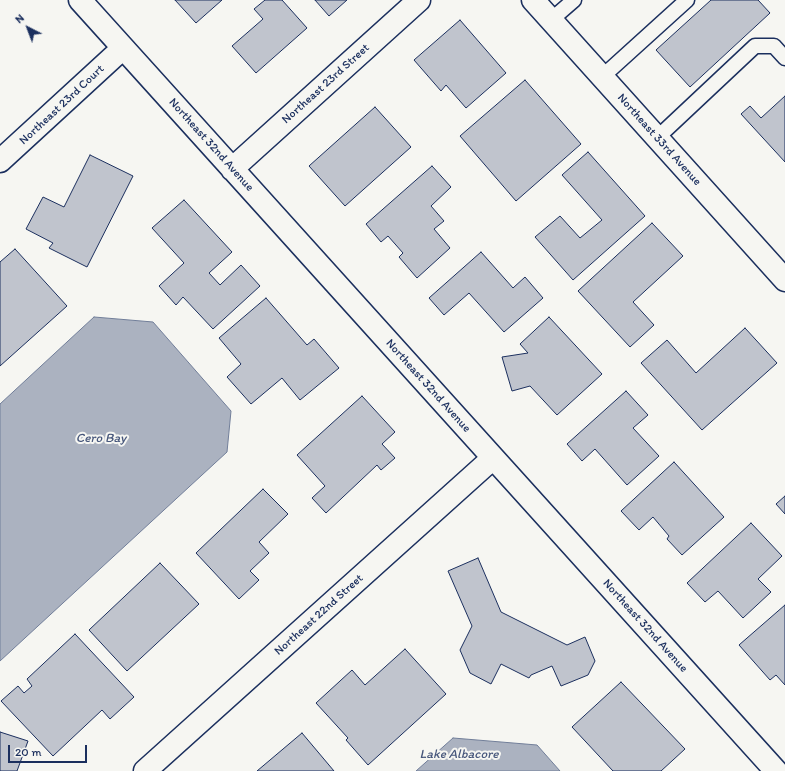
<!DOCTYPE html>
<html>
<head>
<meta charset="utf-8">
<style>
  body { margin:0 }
  #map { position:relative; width:785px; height:771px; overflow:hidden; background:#f6f6f2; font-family:Itim,sans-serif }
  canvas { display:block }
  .north { position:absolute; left:8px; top:8px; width:40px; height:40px; -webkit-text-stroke:3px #f6f6f2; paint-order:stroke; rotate:318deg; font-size:11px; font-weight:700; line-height:16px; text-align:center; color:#1b2f5e }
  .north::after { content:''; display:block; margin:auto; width:14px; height:18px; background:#1b2f5e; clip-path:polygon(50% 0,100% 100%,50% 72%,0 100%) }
  .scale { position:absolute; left:8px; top:745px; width:79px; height:18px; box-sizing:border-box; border:2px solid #1b2f5e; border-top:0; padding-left:5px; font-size:12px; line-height:14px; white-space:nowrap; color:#1b2f5e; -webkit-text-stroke:3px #f6f6f2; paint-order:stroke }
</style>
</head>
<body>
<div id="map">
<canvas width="785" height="771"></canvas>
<div class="north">N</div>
<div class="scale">20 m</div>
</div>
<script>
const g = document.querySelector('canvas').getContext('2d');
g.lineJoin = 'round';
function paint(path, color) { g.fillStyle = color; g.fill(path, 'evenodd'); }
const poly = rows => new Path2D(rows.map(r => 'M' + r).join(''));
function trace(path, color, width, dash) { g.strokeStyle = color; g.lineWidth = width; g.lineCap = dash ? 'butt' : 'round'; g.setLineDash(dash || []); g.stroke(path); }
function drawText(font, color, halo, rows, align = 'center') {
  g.font = font + ' Itim,sans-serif'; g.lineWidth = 4; g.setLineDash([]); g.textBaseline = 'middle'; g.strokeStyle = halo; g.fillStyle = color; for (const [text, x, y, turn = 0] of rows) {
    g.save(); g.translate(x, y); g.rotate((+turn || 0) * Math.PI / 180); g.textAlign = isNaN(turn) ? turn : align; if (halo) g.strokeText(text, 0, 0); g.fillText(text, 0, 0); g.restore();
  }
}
const water = poly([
  [94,317,153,322,231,411,227,452,0,661,0,404,94,317],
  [453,738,537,745,560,771,416,771,453,738]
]);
paint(water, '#abb2c0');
trace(water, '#717e99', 1);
const building = poly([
  [175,0,222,0,196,23,175,0],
  [265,0,282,0,307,28,256,73,232,46,263,19,254,9,265,0],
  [315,0,347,0,329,16,315,0],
  [711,0,758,0,770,13,690,87,656,50,711,0],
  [460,20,506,73,466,108,446,85,441,91,414,60,460,20],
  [525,80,581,144,516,201,460,136,525,80],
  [785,96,785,162,741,114,750,106,761,118,785,96],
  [375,107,411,147,345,206,309,166,375,107],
  [588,152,645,216,573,280,535,237,560,216,580,238,602,220,562,175,588,152],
  [90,155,133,176,87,267,49,248,53,243,26,229,43,197,64,207,90,155],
  [432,166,451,187,431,206,444,221,434,229,450,248,417,278,399,257,403,253,388,236,381,242,366,224,432,166],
  [184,200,232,252,209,273,220,285,241,265,260,286,213,329,183,297,176,305,159,286,184,263,152,228,184,200],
  [652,223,683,256,633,302,654,325,630,347,578,291,652,223],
  [15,249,67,306,0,366,0,262,15,249],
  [481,252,513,288,525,277,543,298,504,332,469,293,444,315,429,298,481,252],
  [266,298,307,345,314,339,339,368,300,400,282,378,251,404,227,377,241,364,219,338,266,298],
  [549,317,602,374,557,415,530,386,512,391,502,357,528,353,520,344,549,317],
  [745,328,777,363,702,430,641,363,667,340,696,373,745,328],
  [626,391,648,415,633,428,659,456,627,485,595,449,582,461,567,444,626,391],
  [362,396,395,432,382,444,395,458,381,470,377,465,326,513,312,498,325,486,297,455,362,396],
  [674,462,724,517,682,555,667,539,669,536,653,517,639,530,621,511,674,462],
  [263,489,288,514,259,542,269,553,250,571,259,580,239,599,196,553,263,489],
  [785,496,785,514,776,504,785,496],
  [751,523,782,556,758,579,771,592,743,618,718,591,705,602,687,583,751,523],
  [478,558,501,612,567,645,585,637,595,661,588,675,561,686,552,666,531,675,529,678,501,664,491,684,470,673,460,650,472,626,448,571,478,558],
  [160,563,199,604,127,671,89,630,160,563],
  [785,605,785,685,776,675,770,680,739,645,785,605],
  [75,634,134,697,110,719,102,710,53,756,1,701,18,686,24,693,32,686,27,679,75,634],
  [405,649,446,694,368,765,346,740,348,738,316,703,352,670,365,685,405,649],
  [621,682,685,749,661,771,613,771,572,727,621,682],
  [0,732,28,741,17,771,0,771,0,732],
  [302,733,334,771,257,771,302,733]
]);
paint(building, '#c0c4cd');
trace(building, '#1b2f5e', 1);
const lane = poly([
  [551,20,574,0],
  [602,77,687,0],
  [657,138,755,46,774,46,785,58]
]);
const street = poly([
  [80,0,776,771],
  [533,0,785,280],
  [0,161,123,48],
  [232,169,419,0],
  [145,771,493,458]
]);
trace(lane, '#1b2f5e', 17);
trace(street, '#1b2f5e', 25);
trace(lane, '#f6f6f2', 14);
trace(street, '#f6f6f2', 22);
drawText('12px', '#1b2f5e', '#f6f6f2', [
  ["Northeast 23rd Street",326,84,-42],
  ["Northeast 23rd Court",62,105,-43],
  ["Northeast 33rd Avenue",659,140,48],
  ["Northeast 32nd Avenue",211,145,48],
  ["Northeast 32nd Avenue",428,386,48],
  ["Northeast 22nd Street",319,615,-42],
  ["Northeast 32nd Avenue",645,626,48]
]);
drawText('italic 13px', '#46567b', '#f6f6f2', [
  ["Cero Bay",101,439],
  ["Lake Albacore",459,755]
]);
</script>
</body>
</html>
